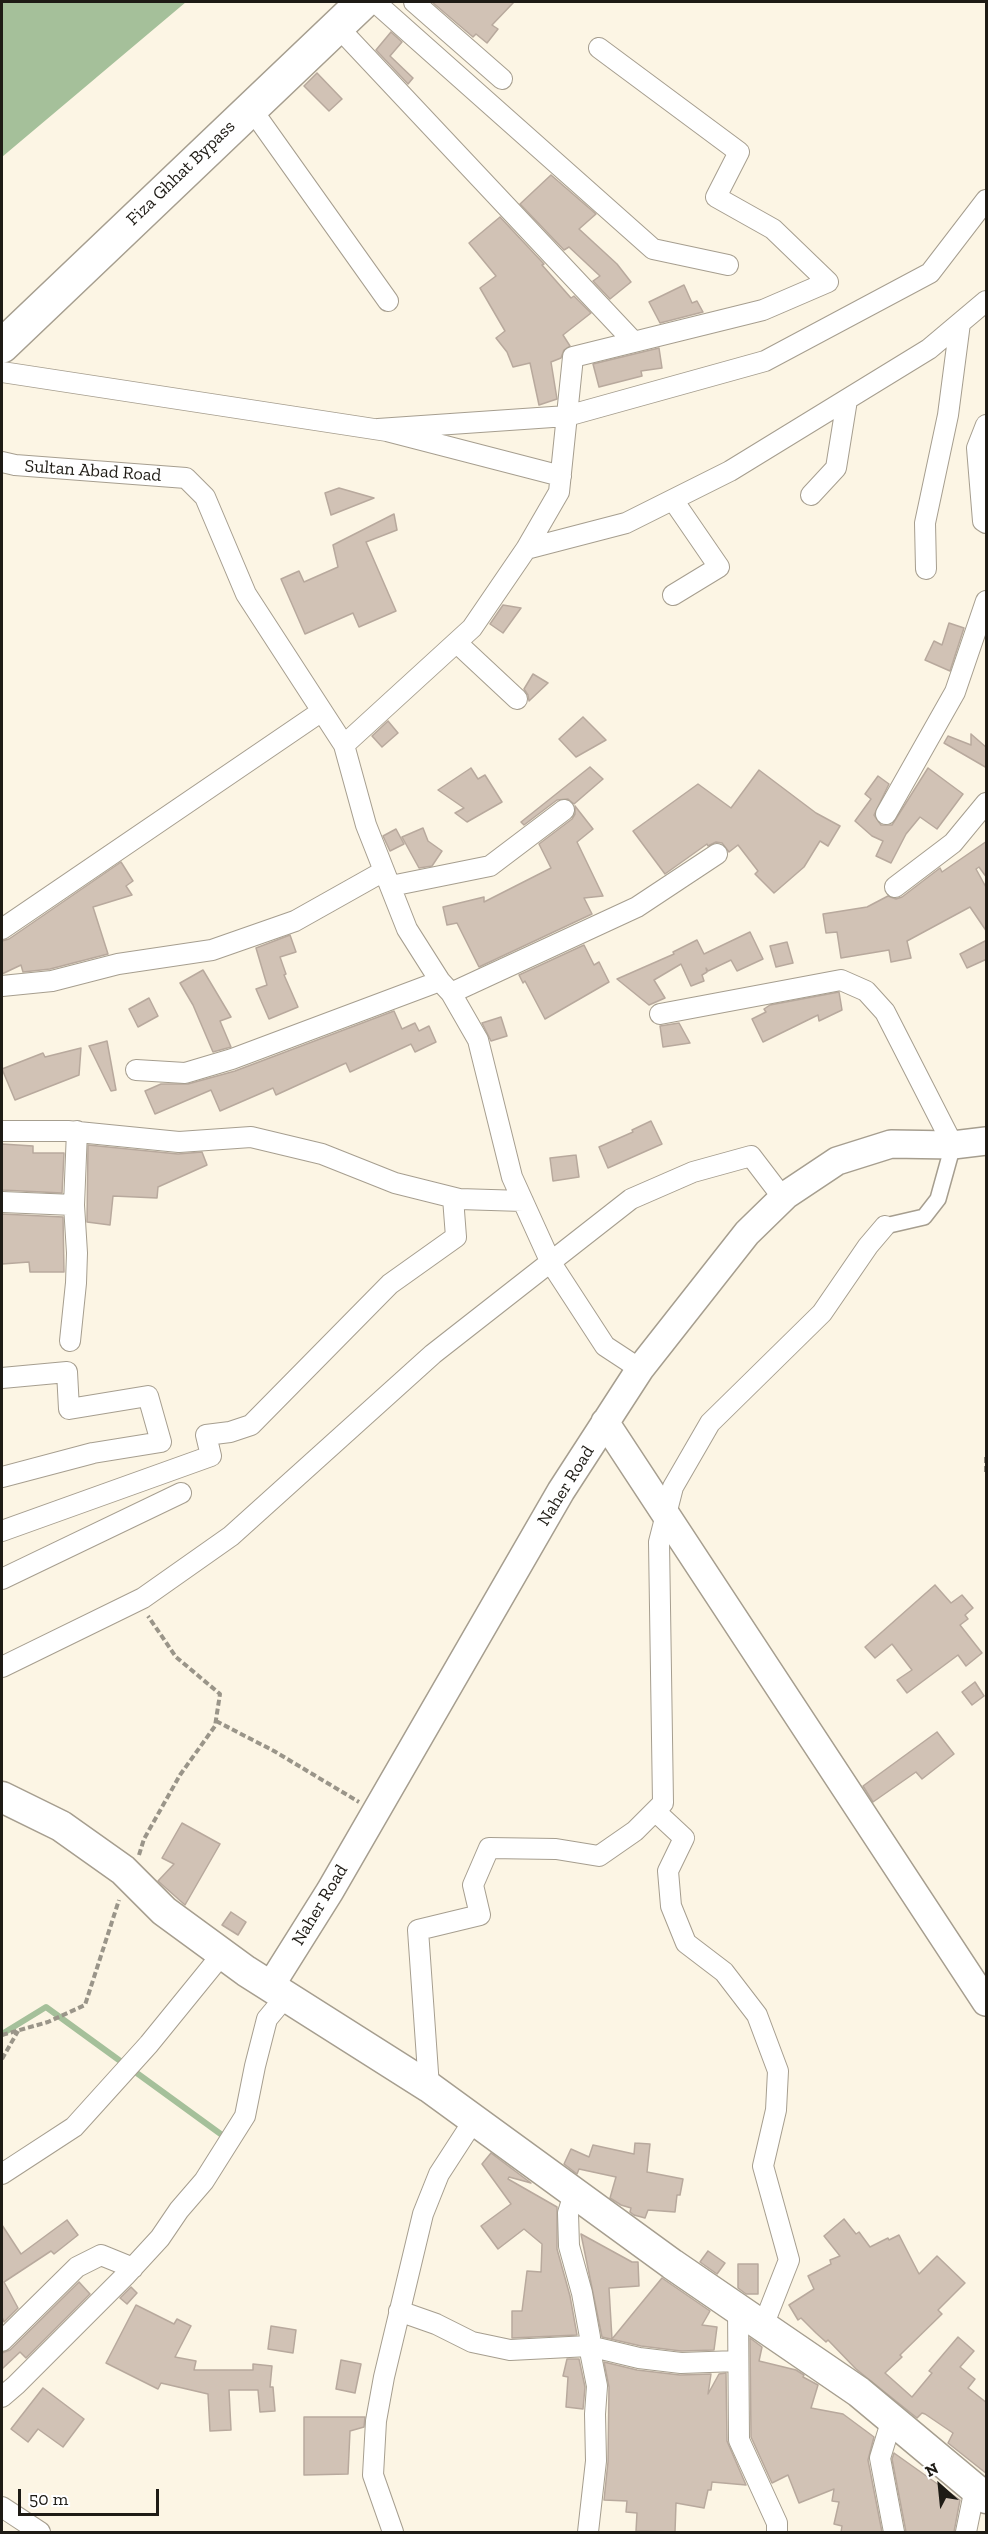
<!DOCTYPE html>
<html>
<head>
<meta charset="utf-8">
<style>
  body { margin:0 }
  #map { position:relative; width:988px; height:2534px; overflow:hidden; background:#fcf5e4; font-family:"Zilla Slab",serif }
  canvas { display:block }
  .frame { position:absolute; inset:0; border:3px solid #1e1b15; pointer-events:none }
  .north { position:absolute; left:910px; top:2456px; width:60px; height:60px; -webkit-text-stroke:4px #fff; paint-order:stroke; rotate:333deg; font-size:16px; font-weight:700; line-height:24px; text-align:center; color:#1e1b15 }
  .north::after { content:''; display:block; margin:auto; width:21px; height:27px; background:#1e1b15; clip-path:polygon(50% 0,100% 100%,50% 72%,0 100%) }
  .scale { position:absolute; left:18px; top:2489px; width:141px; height:27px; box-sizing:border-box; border:3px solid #1e1b15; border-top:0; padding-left:8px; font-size:18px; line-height:21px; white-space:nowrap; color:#1e1b15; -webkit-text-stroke:4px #fff; paint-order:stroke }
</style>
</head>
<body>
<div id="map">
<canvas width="988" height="2534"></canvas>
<div class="frame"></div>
<div class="north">N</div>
<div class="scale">50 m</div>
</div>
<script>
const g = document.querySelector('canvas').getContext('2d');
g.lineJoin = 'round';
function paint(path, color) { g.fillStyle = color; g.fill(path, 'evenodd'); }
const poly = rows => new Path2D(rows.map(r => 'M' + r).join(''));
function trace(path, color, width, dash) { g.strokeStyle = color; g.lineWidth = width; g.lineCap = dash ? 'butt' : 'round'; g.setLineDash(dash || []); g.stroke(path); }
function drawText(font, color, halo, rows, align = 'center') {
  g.font = font + ' "Zilla Slab",serif'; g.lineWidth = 4.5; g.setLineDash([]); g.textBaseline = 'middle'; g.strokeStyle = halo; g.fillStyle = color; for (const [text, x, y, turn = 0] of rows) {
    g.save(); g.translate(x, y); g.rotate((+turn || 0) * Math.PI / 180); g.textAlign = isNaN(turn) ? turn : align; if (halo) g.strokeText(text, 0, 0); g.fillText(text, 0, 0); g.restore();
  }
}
paint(poly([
  [2,2,186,2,2,157]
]), '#a5c09a');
trace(poly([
  [2,2034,46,2007,222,2135]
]), '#a5c09a', 6);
const building = poly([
  [432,2,514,2,492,25,498,29,487,43,476,34,473,37,432,2],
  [391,32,402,42,390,56,413,78,408,84,376,50,391,32],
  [317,73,342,99,329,111,304,86,317,73],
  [551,175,596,214,579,229,617,264,631,282,610,299,593,281,600,276,569,247,564,250,520,204,551,175],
  [500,217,544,264,542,265,571,298,574,296,591,313,563,335,570,346,564,350,561,358,551,362,557,399,539,405,530,363,513,367,507,352,496,338,505,331,480,288,496,276,469,243,500,217],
  [684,285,692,303,697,301,703,312,660,323,649,302,684,285],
  [659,348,662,368,641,371,642,376,599,387,593,364,659,348],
  [339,488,374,498,331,515,325,493,339,488],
  [394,514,397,530,366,542,396,611,359,627,353,613,305,634,281,579,299,571,304,582,338,567,333,545,394,514],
  [503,605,521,608,503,633,490,624,503,605],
  [949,623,964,628,950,671,925,660,934,641,942,645,949,623],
  [533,674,548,683,529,701,528,695,524,689,533,674],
  [583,717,606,740,576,757,559,739,583,717],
  [388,721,398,733,382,747,372,736,388,721],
  [971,734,987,748,987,768,944,743,948,736,971,745,971,734],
  [590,767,603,779,574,804,568,799,557,800,524,825,521,822,590,767],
  [471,768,478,779,485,775,502,802,467,822,455,813,464,808,438,790,471,768],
  [928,768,963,794,937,829,920,817,906,834,891,863,876,856,883,841,872,836,855,821,871,799,865,794,878,776,889,784,874,815,881,825,892,825,928,768],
  [759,770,816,813,840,826,828,846,820,841,804,867,774,893,755,874,758,871,738,845,729,852,722,843,716,842,708,846,707,844,665,874,633,831,698,784,731,808,759,770],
  [575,806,593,829,577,842,603,896,584,898,592,914,479,967,457,923,447,925,443,907,484,897,484,902,551,868,539,844,572,819,575,814,575,806],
  [423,828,428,841,442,851,432,866,419,868,402,837,423,828],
  [396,829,404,844,390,851,383,836,396,829],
  [987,841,987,878,979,867,976,869,987,889,987,932,970,907,907,941,911,958,891,962,889,950,841,958,837,932,826,933,823,914,867,907,888,896,896,899,902,897,940,868,942,872,987,841],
  [121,862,133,881,126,886,132,895,93,907,108,954,50,969,23,972,21,965,2,974,2,941,9,939,121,862],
  [750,932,763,959,737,971,731,960,708,971,706,968,707,972,702,975,704,981,691,986,681,964,654,980,665,998,649,1005,617,979,674,954,673,952,697,940,704,954,750,932],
  [290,935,296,952,280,957,286,974,284,975,298,1007,269,1019,256,989,267,985,256,948,290,935],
  [987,940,987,959,967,968,960,954,987,940],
  [787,942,793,963,776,967,770,946,787,942],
  [584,945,594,965,599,962,609,982,545,1019,525,981,523,983,519,975,584,945],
  [203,970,231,1017,220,1021,231,1047,213,1052,193,1005,180,983,203,970],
  [839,992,842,1010,819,1021,818,1015,763,1042,752,1019,766,1012,764,1009,770,1005,839,992],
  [149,998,158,1016,138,1027,129,1009,149,998],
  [394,1011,402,1029,415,1023,419,1031,429,1026,436,1042,415,1052,411,1044,350,1072,346,1063,276,1095,273,1088,220,1111,211,1090,155,1114,145,1091,161,1084,188,1084,235,1071,394,1011],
  [501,1017,507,1036,491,1041,482,1023,501,1017],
  [679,1023,690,1043,663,1047,660,1026,679,1023],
  [107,1041,116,1090,111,1091,89,1046,107,1041],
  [81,1048,79,1075,15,1100,2,1069,43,1053,45,1057,81,1048],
  [651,1121,662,1144,608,1168,599,1147,633,1132,632,1130,651,1121],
  [2,1144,33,1146,33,1153,64,1153,62,1193,2,1190,2,1144],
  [88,1145,178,1154,202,1152,207,1165,158,1187,157,1198,113,1196,110,1225,87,1222,88,1145],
  [576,1155,579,1177,553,1181,550,1158,576,1155],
  [2,1214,63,1217,64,1272,30,1272,29,1262,2,1264,2,1214],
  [935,1585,951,1603,962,1595,973,1608,965,1615,968,1619,960,1625,982,1653,966,1666,958,1655,907,1693,897,1680,912,1670,892,1644,875,1658,865,1647,935,1585],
  [975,1682,984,1696,972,1705,962,1692,975,1682],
  [937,1732,954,1754,922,1779,916,1772,873,1802,863,1786,937,1732],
  [182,1823,220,1844,185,1905,158,1881,174,1864,162,1858,182,1823],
  [231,1912,246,1922,238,1935,222,1925,231,1912],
  [635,2143,650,2144,647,2172,683,2179,680,2195,677,2195,675,2212,648,2210,645,2218,634,2215,630,2212,631,2208,621,2205,610,2198,616,2177,579,2169,577,2174,564,2164,571,2149,589,2157,593,2145,634,2154,635,2143],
  [491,2153,531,2183,509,2177,508,2179,557,2207,557,2249,570,2296,577,2335,512,2338,512,2311,522,2311,527,2271,541,2272,542,2244,524,2229,498,2249,481,2226,511,2204,482,2164,491,2153],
  [844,2219,856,2234,859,2232,870,2247,888,2238,889,2240,899,2235,919,2274,937,2256,965,2283,938,2310,942,2314,900,2355,902,2357,885,2373,912,2397,932,2373,929,2371,958,2337,974,2351,960,2367,975,2379,968,2388,987,2403,987,2474,948,2443,953,2433,925,2414,922,2413,917,2418,856,2369,828,2340,826,2342,816,2333,801,2318,798,2320,789,2305,814,2289,808,2276,831,2264,830,2260,840,2256,824,2236,844,2219],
  [67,2220,78,2235,54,2254,51,2251,4,2282,18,2308,4,2322,2,2317,2,2225,21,2254,67,2220],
  [581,2234,632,2262,638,2262,639,2286,609,2288,612,2339,662,2278,710,2311,702,2325,717,2327,714,2350,681,2351,641,2346,602,2337,581,2234],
  [708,2251,725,2263,717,2274,700,2262,708,2251],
  [738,2264,758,2264,758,2294,746,2294,738,2288,738,2264],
  [79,2282,90,2294,26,2358,20,2352,2,2369,2,2353,10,2350,79,2282],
  [131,2287,137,2293,127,2304,120,2298,131,2287],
  [136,2305,174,2324,177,2319,191,2326,175,2357,196,2361,194,2370,253,2370,253,2364,272,2366,270,2387,273,2387,275,2411,260,2412,258,2390,229,2390,231,2430,210,2431,208,2394,161,2383,158,2389,106,2363,136,2305],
  [271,2326,296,2330,293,2353,268,2349,271,2326],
  [750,2338,762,2347,759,2361,796,2370,804,2375,803,2377,818,2385,811,2408,843,2414,874,2437,868,2460,882,2532,841,2532,842,2526,834,2524,839,2502,832,2501,834,2489,799,2503,788,2475,772,2483,751,2437,750,2338],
  [567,2359,579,2359,585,2387,583,2409,566,2407,568,2377,563,2376,567,2359],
  [341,2360,361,2364,355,2393,336,2389,341,2360],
  [604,2362,637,2370,680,2375,711,2374,708,2394,719,2374,726,2373,727,2441,746,2485,712,2482,711,2490,708,2490,704,2508,676,2503,675,2532,636,2531,637,2513,626,2512,627,2501,604,2500,608,2462,609,2387,604,2362],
  [43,2388,84,2419,63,2447,38,2429,28,2442,11,2429,43,2388],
  [304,2417,365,2417,364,2427,350,2431,348,2474,304,2475,304,2417],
  [894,2453,960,2500,954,2532,906,2532,892,2459,894,2453]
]);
paint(building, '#d1c2b5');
trace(building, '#b8a99d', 1.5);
const pedestrian = poly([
  [885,1226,924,1217,938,1199,953,1145]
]);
const minor = poly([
  [375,2,653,249,728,265],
  [414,2,502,79],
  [337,26,634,342],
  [250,107,388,301],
  [2,372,387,431,561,476],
  [986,425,977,448,983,521,986,523],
  [378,429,567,416,765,361,930,273,986,200],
  [2,462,15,465,186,478,205,497,246,594,344,745,366,825,407,929,440,981,451,993,478,1040,512,1177,551,1263,605,1346,640,1369],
  [811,495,836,468,847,400],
  [526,549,626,523,730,471,929,349,986,301],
  [926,569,925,523,948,415,960,323],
  [673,595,719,567,673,500],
  [457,643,517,699],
  [344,745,472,628,526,549,559,492,573,357,763,310,828,282,773,229,716,197,739,152,599,48],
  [886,814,955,692,986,601],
  [391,886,490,866,564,810],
  [895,887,953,843,986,803],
  [2,929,322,711],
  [2,986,52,981,118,964,212,950,295,921,384,871],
  [451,993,637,907,717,854],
  [660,1014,841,980,866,991,885,1012,953,1145],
  [136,1070,185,1073,232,1059,440,981],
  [2,1131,68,1131,179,1142,251,1137,322,1154,395,1183,459,1199,523,1201],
  [2,1202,74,1205],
  [70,1341,76,1283,77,1253,74,1205,77,1131],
  [2,1378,67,1372,69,1409,148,1396,161,1442,93,1453,2,1477],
  [2,1531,211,1456,206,1435,230,1432,251,1425,390,1284,456,1237,453,1198],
  [2,1579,181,1493],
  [2,1667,143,1598,231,1536,433,1354,631,1199,693,1172,751,1156,783,1198],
  [655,1811,684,1838,668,1871,671,1906,686,1943,724,1972,757,2015,778,2071,776,2110,763,2166,789,2260,763,2326],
  [429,2087,418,1930,480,1915,473,1885,489,1848,556,1849,599,1856,635,1831,663,1803,659,1542,673,1487,710,1423,822,1313,868,1246,885,1226],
  [2,2174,74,2127,149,2044,223,1953],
  [574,2194,568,2213,569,2246,582,2293,590,2337,589,2346,597,2386,595,2414,596,2461,588,2532],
  [738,2309,739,2440,777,2523,777,2532],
  [399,2311,436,2324,472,2342,510,2350,589,2346,639,2358,681,2363,737,2361],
  [2,2341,77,2267,101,2255,133,2268],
  [2,2397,16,2385,125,2276,160,2238,179,2210,204,2181,245,2116,255,2066,267,2019,287,1995],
  [892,2419,880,2458,894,2532],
  [2,2507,40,2532],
  [393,2532,373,2475,376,2421,384,2377,423,2214,439,2174,474,2120],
  [966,2532,975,2488]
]);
const secondary = poly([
  [605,1422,986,2002],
  [271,1985,330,1891,561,1491,640,1369,747,1233,786,1195,837,1161,891,1144,953,1145,986,1141]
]);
const primary = poly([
  [2,1797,61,1826,123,1870,164,1911,246,1971,429,2087,672,2264,859,2392,986,2498]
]);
const trunk = poly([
  [2,346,363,2]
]);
trace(pedestrian, '#a69e8f', 18);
trace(minor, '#a69e8f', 22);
trace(secondary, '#a69e8f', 30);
trace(primary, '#a69e8f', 33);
trace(trunk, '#a69e8f', 36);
trace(poly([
  [986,1457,986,1473],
  [216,1721,274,1751,359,1802],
  [139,1855,144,1839,180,1775,215,1726,220,1694,176,1657,148,1616],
  [2,2035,48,2022,85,2005,119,1900],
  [2,2059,18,2031]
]), '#9a9589', 4, [6, 3]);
trace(pedestrian, '#fff', 15);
trace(minor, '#fff', 20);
trace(secondary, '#fff', 27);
trace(primary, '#fff', 30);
trace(trunk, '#fff', 33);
drawText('18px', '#1e1b15', '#fff', [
  ["Fiza Ghhat Bypass",181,173,-44],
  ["Sultan Abad Road",93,471,4],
  ["Naher Road",566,1486,-58],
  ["Naher Road",320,1905,-59]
]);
</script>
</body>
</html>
